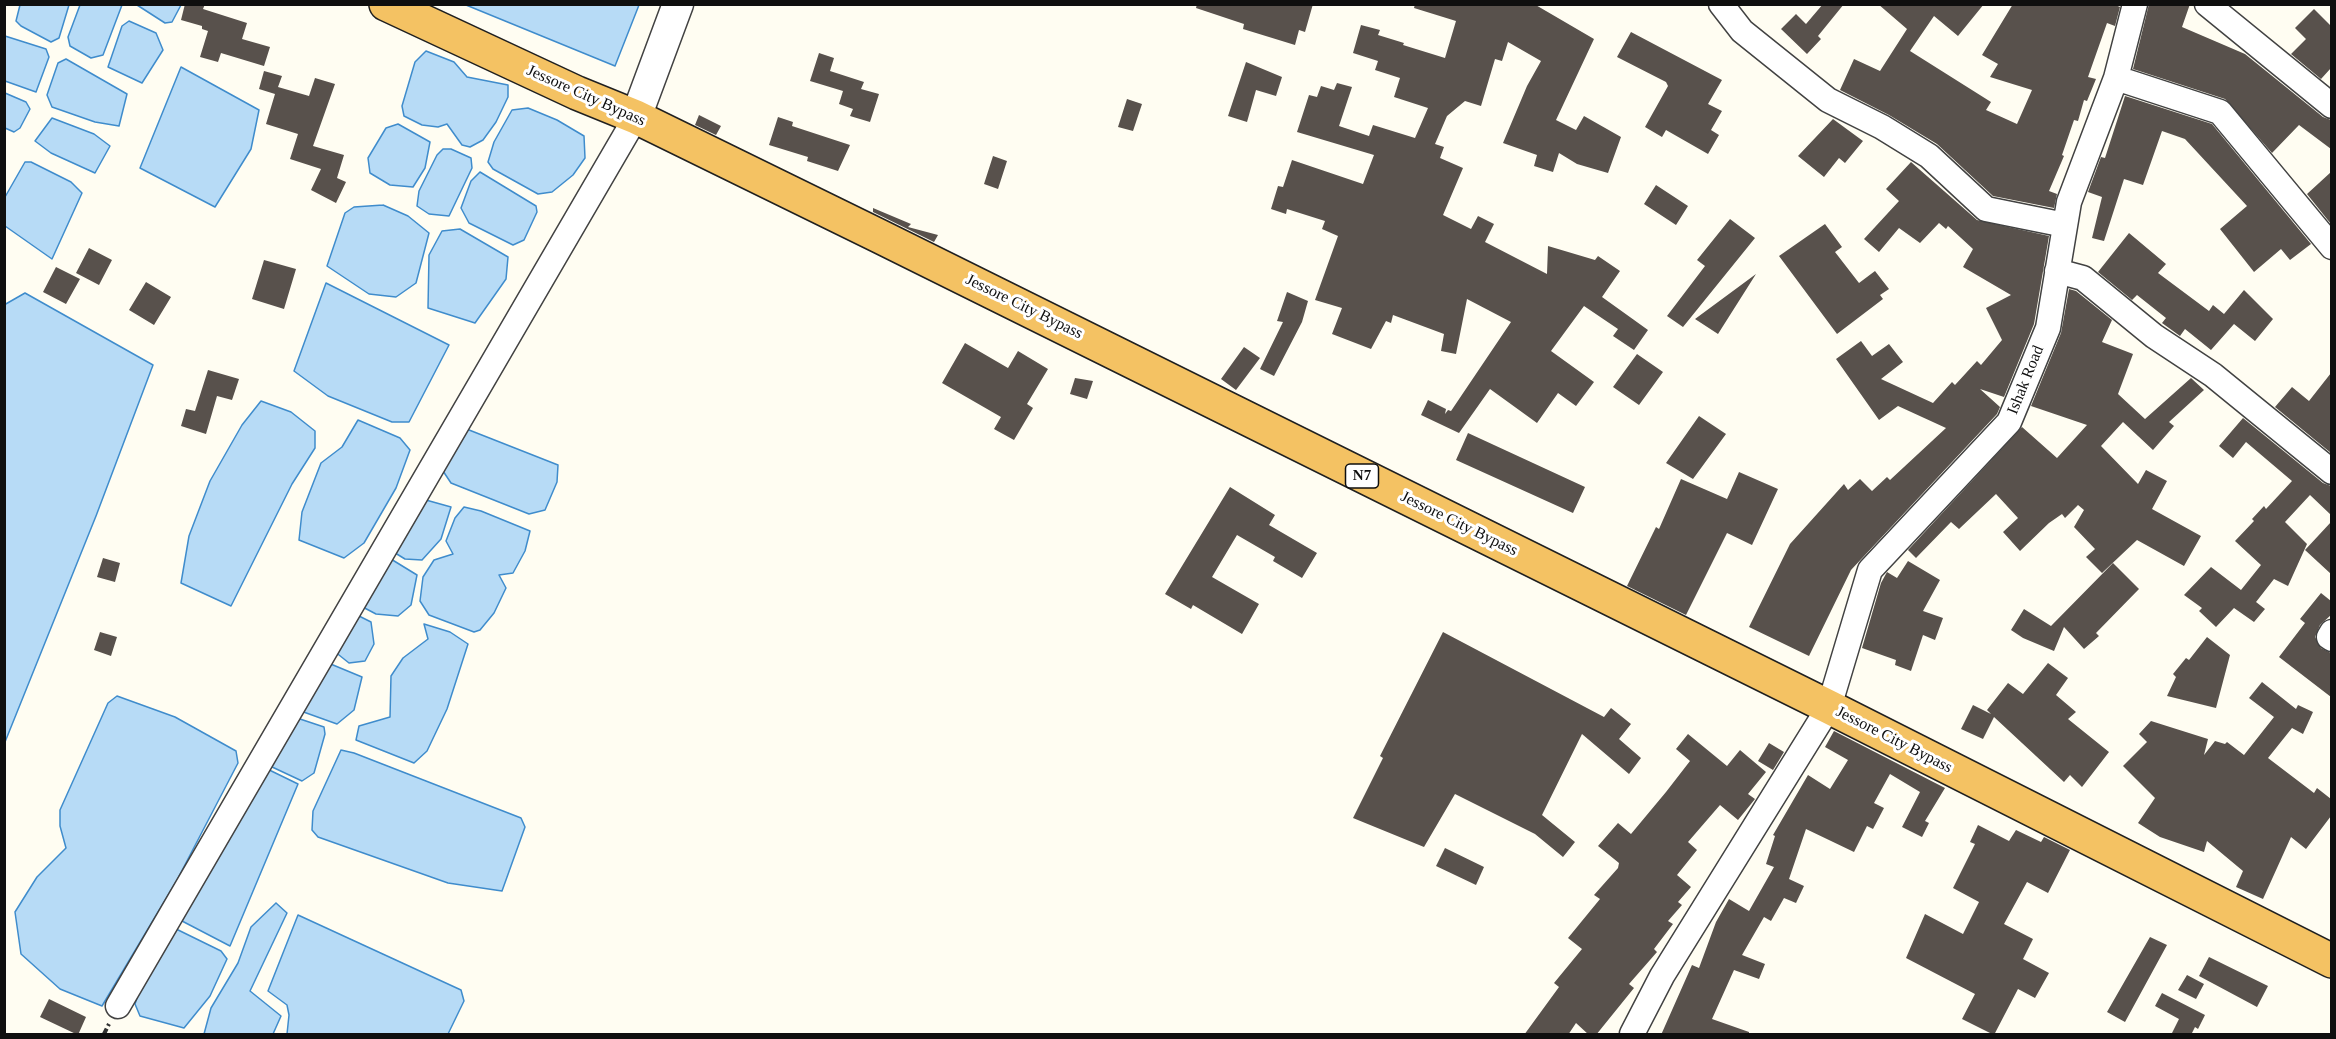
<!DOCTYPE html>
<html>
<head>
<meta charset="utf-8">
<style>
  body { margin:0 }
  #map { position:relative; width:2336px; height:1039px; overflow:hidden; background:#fffdf2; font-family:"Times New Roman",serif }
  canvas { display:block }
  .frame { position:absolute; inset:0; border:6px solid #0f0f0f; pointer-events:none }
</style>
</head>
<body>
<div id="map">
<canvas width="2336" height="1039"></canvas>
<div class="frame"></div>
</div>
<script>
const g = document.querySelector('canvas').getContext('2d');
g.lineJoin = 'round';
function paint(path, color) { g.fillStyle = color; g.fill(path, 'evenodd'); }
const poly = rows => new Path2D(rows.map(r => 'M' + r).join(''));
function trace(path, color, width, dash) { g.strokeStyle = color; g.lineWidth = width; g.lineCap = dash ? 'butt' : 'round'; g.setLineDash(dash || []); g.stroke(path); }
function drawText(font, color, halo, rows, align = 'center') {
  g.font = font + ' "Times New Roman",serif'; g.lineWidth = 6; g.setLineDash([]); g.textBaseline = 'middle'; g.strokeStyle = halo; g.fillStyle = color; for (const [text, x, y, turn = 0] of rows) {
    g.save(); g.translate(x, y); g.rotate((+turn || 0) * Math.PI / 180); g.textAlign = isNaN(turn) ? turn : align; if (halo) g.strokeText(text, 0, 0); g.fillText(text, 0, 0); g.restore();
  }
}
const water = poly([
  [20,5,69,5,59,38,51,42,21,26,16,21,20,5],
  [80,5,122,5,103,55,91,58,70,46,68,37,80,5],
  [137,5,181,5,172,22,165,23,137,5],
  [466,5,639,5,615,66,466,5],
  [129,21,156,33,163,50,142,83,108,67,122,26,129,21],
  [5,36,46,49,49,57,36,92,5,81,5,36],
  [426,51,454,62,467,77,508,85,508,97,496,122,483,140,470,147,462,145,447,124,438,127,422,125,404,116,402,106,415,62,426,51],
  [66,59,127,94,119,126,95,122,52,107,47,95,58,63,66,59],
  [181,67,259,110,251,149,215,207,140,168,181,67],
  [5,93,26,102,30,109,20,128,14,132,5,128,5,93],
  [528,108,557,120,584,136,585,158,573,175,552,192,538,194,493,169,488,162,494,142,512,110,528,108],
  [52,118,94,134,110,146,95,173,51,153,35,141,52,118],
  [398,124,430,142,425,168,413,187,390,185,370,173,368,158,386,128,398,124],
  [443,149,451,149,471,158,472,168,449,216,429,214,417,206,419,191,437,155,443,149],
  [25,162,31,162,71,182,82,193,52,259,5,226,5,197,25,162],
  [480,172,536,206,537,212,524,240,513,245,469,223,461,208,471,181,480,172],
  [383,205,408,216,429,233,416,283,396,297,369,294,327,266,345,213,354,207,383,205],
  [460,229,508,257,506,279,475,323,428,308,429,255,442,231,460,229],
  [326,283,449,345,409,422,392,422,328,396,294,371,326,283],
  [25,293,153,365,96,516,5,742,4,305,25,293],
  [261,401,291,412,315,431,315,448,292,484,231,606,181,583,189,536,210,481,242,425,261,401],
  [358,420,400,438,410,450,396,488,364,543,344,558,299,540,302,512,321,463,342,447,358,420],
  [464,428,558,465,557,482,545,510,529,514,451,483,441,468,464,428],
  [408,495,451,507,441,539,422,560,405,559,387,548,408,495],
  [464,507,481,511,530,531,525,551,513,573,499,575,506,588,494,613,480,630,474,632,429,615,420,601,423,577,434,560,453,554,446,541,455,518,464,507],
  [386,556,417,575,411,605,398,616,376,614,357,604,386,556],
  [353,613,371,622,374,644,365,661,349,663,329,647,353,613],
  [424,624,450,632,468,644,447,709,427,751,414,763,356,740,359,726,390,717,391,676,403,658,428,639,424,624],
  [321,660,362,677,354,710,337,724,298,710,321,660],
  [117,696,175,717,236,751,238,763,176,882,102,1006,60,989,21,954,15,912,37,877,66,848,60,826,60,810,108,703,117,696],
  [297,718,324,727,325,734,314,773,302,781,270,766,297,718],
  [341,750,354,753,521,818,525,827,502,891,448,883,318,837,312,830,313,811,341,750],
  [257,764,298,784,230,946,182,921,257,764],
  [276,903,287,913,250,991,281,1016,273,1034,204,1034,211,1008,238,963,251,927,276,903],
  [298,915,461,990,464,1001,448,1034,287,1034,289,1015,287,1005,268,991,298,915],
  [170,926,221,951,227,959,210,996,184,1028,140,1016,135,1004,156,940,170,926]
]);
paint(water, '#b7dbf6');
trace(water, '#3f8ccc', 1.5);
paint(poly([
  [185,4,205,4,203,9,247,23,242,39,270,47,264,66,221,53,218,62,200,57,208,31,202,29,202,26,181,20],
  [1197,4,1313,4,1305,32,1299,30,1295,45,1243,29,1244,24,1196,8],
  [1415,4,1534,4,1594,39,1556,120,1576,130,1584,116,1621,137,1608,173,1577,164,1559,153,1553,172,1534,166,1537,155,1503,143,1527,86,1541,61,1508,42,1502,61,1495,59,1481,106,1465,101,1447,116,1435,144,1444,147,1440,158,1463,168,1443,215,1471,229,1478,216,1494,224,1485,242,1547,274,1548,246,1595,260,1598,256,1620,271,1602,297,1648,330,1634,350,1613,336,1618,329,1584,306,1551,351,1594,382,1576,406,1558,393,1537,423,1490,389,1459,433,1421,415,1428,400,1446,409,1445,414,1448,410,1451,411,1511,322,1467,299,1456,354,1441,351,1444,334,1393,315,1391,323,1386,321,1371,349,1332,334,1342,308,1315,300,1338,236,1322,229,1325,221,1287,209,1286,214,1271,209,1278,186,1283,187,1292,160,1363,184,1374,155,1297,132,1309,95,1317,97,1321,86,1334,90,1337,83,1352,87,1339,126,1369,136,1373,125,1415,138,1428,108,1394,97,1400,78,1375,70,1378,61,1353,53,1361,25,1380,30,1378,35,1404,43,1403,45,1445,58,1456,21,1414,8],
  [1823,4,1844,4,1818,36,1821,39,1807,54,1781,29,1796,14,1806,24],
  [1878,4,1984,4,1958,36,1934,16,1910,51,1991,102,1986,110,2017,124,2032,90,1990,77,1998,64,1982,55,2013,4,2113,4,2120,7,2115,26,2107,23,2088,77,2096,79,2087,101,2084,100,2078,121,2074,120,2062,155,2064,156,2049,191,2057,194,2054,208,1993,196,1937,144,1889,115,1840,90,1854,59,1880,71,1907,29],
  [2149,4,2190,4,2182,27,2245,54,2323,117,2331,120,2331,149,2299,125,2272,153,2225,99,2133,69],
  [2314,9,2331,26,2331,68,2321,79,2291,54,2306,39,2295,28],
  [1631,32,1722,80,1708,104,1722,111,1711,130,1719,135,1708,154,1666,130,1662,137,1645,127,1668,86,1666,82,1617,57],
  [819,53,834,58,830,71,864,82,861,89,879,94,870,122,850,116,853,109,839,104,843,91,810,81],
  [1246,62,1282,77,1276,96,1256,90,1247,122,1228,116],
  [264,71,282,76,278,87,309,96,315,78,335,84,313,146,344,155,337,178,346,182,336,203,311,190,321,169,290,159,298,134,266,124,275,94,259,89],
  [2125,96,2212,124,2311,244,2290,260,2281,249,2254,272,2220,229,2247,206,2185,139,2162,131,2143,185,2124,179,2104,241,2092,238,2102,197,2088,192,2101,157,2105,158],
  [1127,99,1142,104,1133,131,1118,127],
  [699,115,721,126,716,135,695,125],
  [778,117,793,122,792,126,850,145,838,171,807,161,808,157,769,145],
  [1833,119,1863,141,1845,163,1839,158,1824,177,1798,156],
  [993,156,1007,161,998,189,984,184],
  [1911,162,1977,220,2049,236,2034,324,2004,397,1980,389,2000,407,1997,414,1851,570,1809,656,1749,627,1790,544,1844,484,1848,490,1860,479,1872,491,1887,477,1890,480,1946,428,1898,406,1879,420,1836,359,1861,341,1872,356,1889,344,1903,362,1881,379,1933,403,1952,382,1955,385,1977,361,1981,365,2002,340,1986,308,2011,295,1963,267,1973,249,1948,226,1946,229,1939,223,1920,243,1899,228,1879,252,1864,239,1899,201,1886,189],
  [2331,172,2331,224,2307,194],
  [1656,185,1688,206,1676,225,1644,204],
  [873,208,911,224,908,227,938,235,934,242,873,212],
  [1730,219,1755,238,1683,327,1667,316,1705,266,1697,260],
  [1825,224,1842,247,1835,252,1859,283,1875,271,1889,289,1880,295,1883,299,1837,334,1779,256],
  [2129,233,2166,264,2158,273,2209,311,2213,305,2224,314,2244,290,2273,319,2255,341,2234,324,2211,350,2185,329,2180,336,2162,323,2166,318,2137,295,2132,300,2098,272],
  [89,248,112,260,99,285,76,273],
  [264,260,296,269,284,309,252,299],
  [56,267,80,279,66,304,43,292],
  [1756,274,1718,334,1695,319],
  [146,282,171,297,154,325,129,310],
  [2069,289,2076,291,2112,320,2102,342,2133,354,2118,394,2145,419,2191,378,2204,390,2169,422,2174,426,2153,450,2123,422,2101,446,2138,484,2146,470,2167,481,2152,509,2201,536,2184,566,2137,540,2102,573,2086,557,2095,549,2074,527,2084,510,2078,505,2065,518,2062,514,2049,523,2020,551,2003,532,2018,518,1996,494,1959,529,1951,522,1916,558,1908,550,2022,427,2057,458,2087,425,2031,406,2061,333],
  [1287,292,1308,301,1302,322,1274,376,1260,369,1283,322,1277,321],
  [965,343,1008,368,1018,351,1048,369,1027,404,1033,408,1014,440,994,429,1001,417,942,383],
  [1244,347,1260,358,1236,390,1221,379],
  [1637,354,1663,372,1639,405,1613,387],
  [208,370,239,379,232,400,217,396,206,434,181,426,186,409,195,411],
  [2331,373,2331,453,2275,407,2292,387,2309,401],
  [1075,378,1093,381,1087,399,1070,394],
  [1699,416,1726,434,1693,479,1666,463],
  [2243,418,2323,483,2331,486,2331,515,2310,495,2285,522,2307,544,2288,586,2274,579,2256,602,2265,609,2254,622,2234,608,2216,627,2199,611,2202,608,2184,595,2211,567,2241,590,2261,565,2235,541,2254,521,2252,519,2264,506,2266,509,2292,481,2246,442,2233,458,2219,446],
  [1468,433,1585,487,1573,513,1456,460],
  [1739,472,1778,489,1752,545,1727,533,1686,615,1627,586,1656,527,1659,529,1681,479,1727,499],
  [1230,487,1275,515,1269,525,1317,553,1302,578,1273,561,1275,557,1237,535,1212,577,1259,604,1242,634,1193,605,1191,609,1165,594],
  [2331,522,2331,574,2305,550],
  [103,558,120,563,115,582,97,577],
  [1908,561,1940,580,1923,611,1943,618,1935,640,1923,635,1911,671,1895,665,1896,660,1862,648,1881,583,1887,572,1897,578],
  [2113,563,2139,589,2096,633,2099,636,2084,649,2064,627,2054,651,2023,638,2011,630,2024,609,2051,626],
  [2321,593,2331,601,2331,615,2320,625,2315,637,2321,648,2331,653,2331,697,2279,657,2305,623,2300,619],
  [100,632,117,637,111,656,94,650],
  [1443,632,1604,717,1611,708,1631,724,1619,739,1641,758,1629,774,1582,734,1542,815,1575,842,1563,857,1535,834,1455,794,1424,847,1353,818,1383,758,1380,756],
  [2207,637,2230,655,2216,708,2167,696,2176,677,2173,674,2186,658,2189,660],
  [2048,663,2068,678,2056,695,2076,712,2068,719,2109,752,2082,787,2070,775,2064,782,1994,717,1983,739,1961,729,1973,705,1991,714,1987,710,2008,683,2023,694],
  [2262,682,2296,709,2298,705,2313,712,2303,734,2292,728,2268,758,2314,793,2317,788,2331,799,2331,816,2306,849,2291,837,2263,899,2236,887,2243,871,2207,841,2204,852,2160,837,2138,823,2155,798,2123,766,2147,742,2139,734,2151,721,2208,739,2204,755,2215,741,2225,744,2227,742,2244,755,2274,717,2249,698],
  [1834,731,1945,788,1925,821,1929,823,1922,837,1902,827,1920,792,1890,774,1874,803,1884,808,1873,829,1867,826,1854,852,1806,829,1789,879,1804,886,1796,903,1784,898,1771,921,1764,917,1742,955,1765,964,1759,979,1734,970,1712,1019,1749,1032,1749,1035,1661,1035,1692,965,1699,968,1716,922,1729,899,1749,911,1774,867,1766,864,1775,836,1773,835,1808,775,1830,789,1848,760,1825,747],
  [1688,734,1727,766,1740,750,1766,772,1748,794,1755,799,1738,820,1720,805,1688,842,1697,850,1677,875,1691,887,1678,902,1682,905,1668,921,1673,924,1654,949,1657,952,1629,984,1634,988,1596,1035,1589,1035,1576,1023,1568,1035,1524,1035,1559,987,1554,983,1582,949,1568,938,1600,899,1594,895,1618,868,1619,863,1598,846,1618,823,1631,834,1666,792,1690,761,1676,749],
  [1769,743,1784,752,1773,770,1758,761],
  [1978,825,2009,841,2016,830,2041,842,2044,837,2070,850,2048,893,2027,882,2004,924,2033,939,2023,959,2049,973,2035,998,2018,989,1994,1035,1962,1019,1975,994,1906,958,1925,914,1963,934,1979,902,1953,888,1975,844,1970,842],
  [1445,848,1484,867,1476,885,1436,866],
  [2150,937,2167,945,2125,1022,2107,1012],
  [2209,957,2268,986,2257,1007,2199,976],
  [2187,975,2204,984,2196,999,2178,990],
  [2162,993,2205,1015,2198,1029,2195,1027,2191,1035,2171,1035,2179,1019,2155,1006],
  [49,999,86,1017,78,1035,40,1017]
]), '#58514c');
const minor = poly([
  [1721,4,1742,31,1828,100,1882,127,1929,156,1986,209,2065,225],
  [2207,4,2332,106],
  [2116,78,2220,112,2332,247],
  [2057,271,2083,278,2154,336,2213,375,2332,472],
  [2332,632,2329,637,2332,639],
  [118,1006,636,117],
  [1632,1034,1662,976,1829,707,1870,570,2009,422,2048,328,2069,202,2116,78,2135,4]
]);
const tertiary = poly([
  [636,117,678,4]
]);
const trunk = poly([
  [386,4,577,93,636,117,879,236,1829,707,2332,961]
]);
trace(minor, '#424242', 27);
trace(tertiary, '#424242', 33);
trace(trunk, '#202020', 36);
trace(poly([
  [104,1034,109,1024]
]), '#313131', 4, [6, 3]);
trace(minor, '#fff', 24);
trace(tertiary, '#fff', 30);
trace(trunk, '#f4c263', 33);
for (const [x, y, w] of [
  [1362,476,33]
]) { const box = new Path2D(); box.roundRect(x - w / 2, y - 12, w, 24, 4.5); g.fillStyle = '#fff'; g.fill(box); trace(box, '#0f0f0f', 1.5); }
drawText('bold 15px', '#0f0f0f', null, [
  ["N7",1362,476]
]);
drawText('16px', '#0f0f0f', '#fff', [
  ["Jessore City Bypass",586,96,24],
  ["Jessore City Bypass",1024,307,26],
  ["Ishak Road",2026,380,-68],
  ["Jessore City Bypass",1459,524,26],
  ["Jessore City Bypass",1894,740,27]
]);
</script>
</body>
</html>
